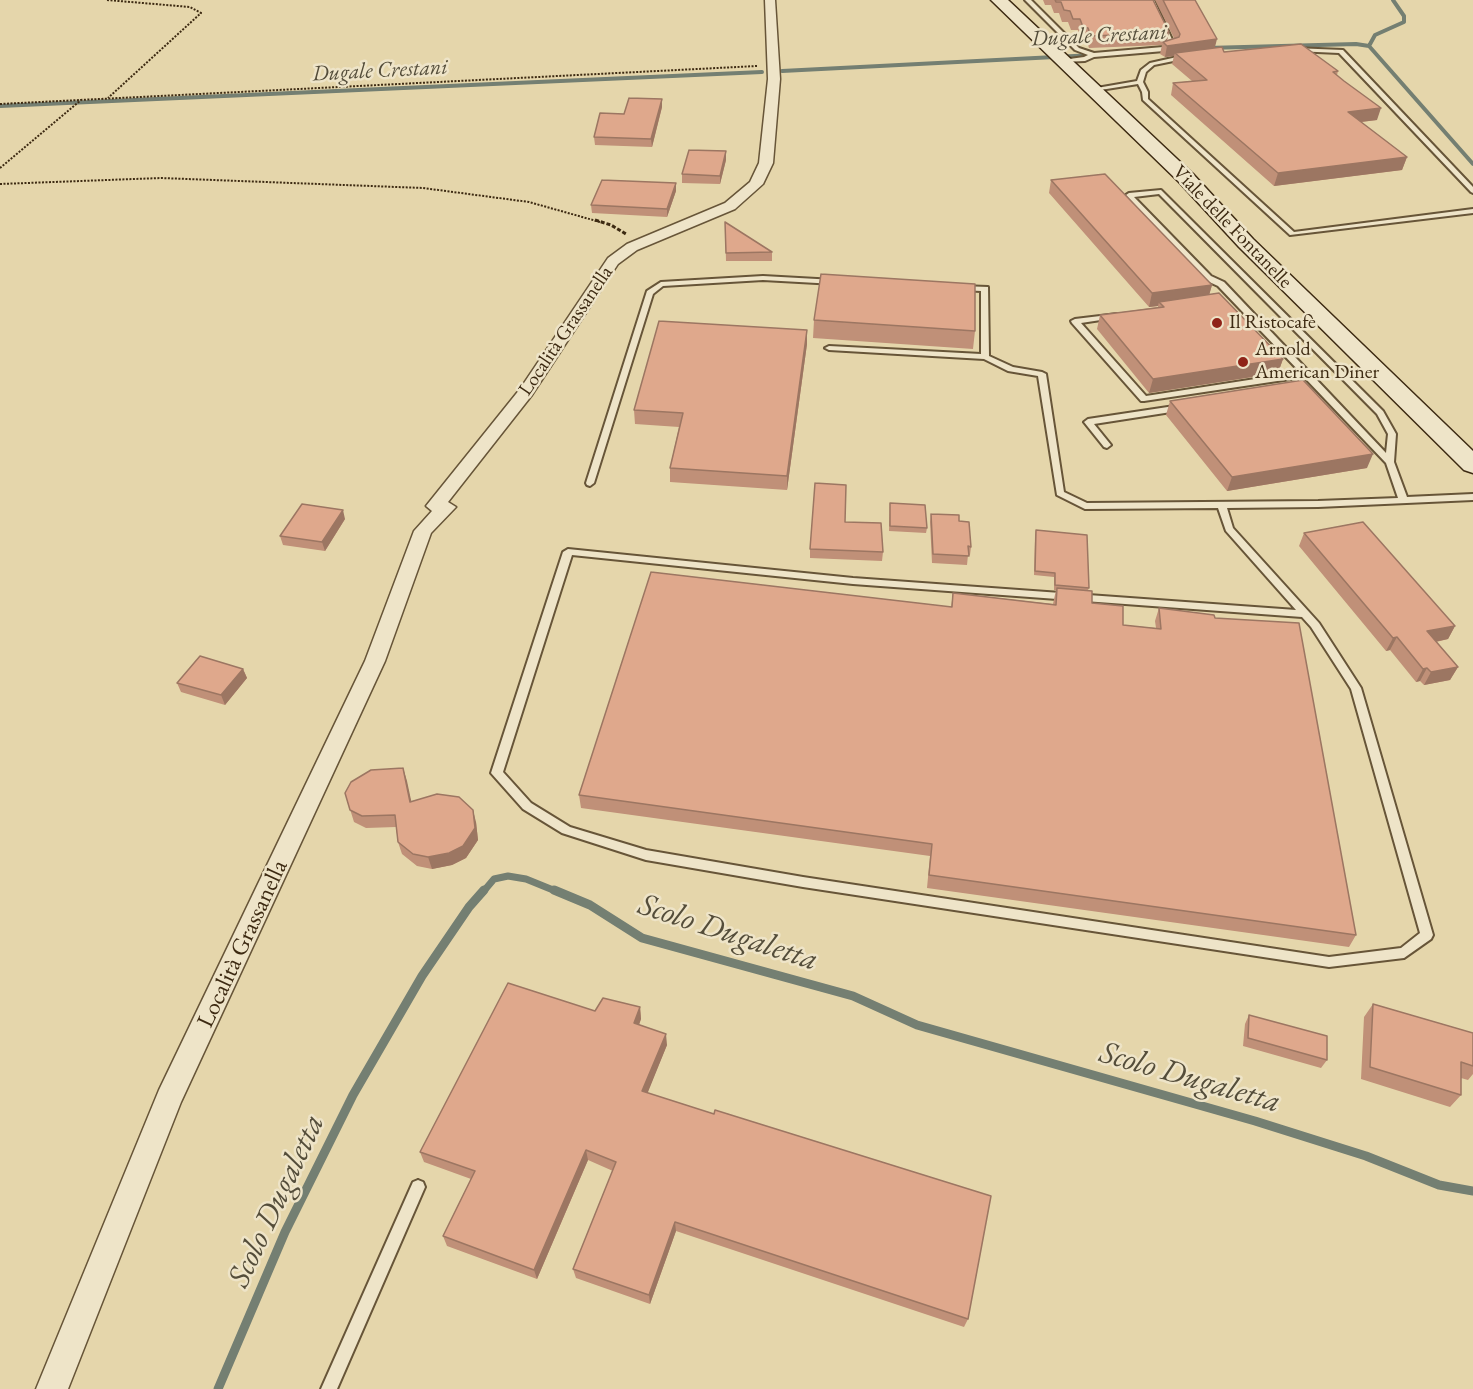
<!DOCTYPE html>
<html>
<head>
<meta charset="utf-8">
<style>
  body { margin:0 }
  canvas { display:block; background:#e5d6ab }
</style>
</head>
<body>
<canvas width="1473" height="1389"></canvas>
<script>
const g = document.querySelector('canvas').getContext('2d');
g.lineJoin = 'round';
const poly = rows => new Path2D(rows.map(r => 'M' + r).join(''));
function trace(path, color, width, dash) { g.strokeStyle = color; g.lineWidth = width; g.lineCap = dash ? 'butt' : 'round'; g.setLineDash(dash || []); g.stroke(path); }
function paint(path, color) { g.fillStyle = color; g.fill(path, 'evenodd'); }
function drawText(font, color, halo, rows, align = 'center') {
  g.font = font + ' "EB Garamond",serif'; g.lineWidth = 5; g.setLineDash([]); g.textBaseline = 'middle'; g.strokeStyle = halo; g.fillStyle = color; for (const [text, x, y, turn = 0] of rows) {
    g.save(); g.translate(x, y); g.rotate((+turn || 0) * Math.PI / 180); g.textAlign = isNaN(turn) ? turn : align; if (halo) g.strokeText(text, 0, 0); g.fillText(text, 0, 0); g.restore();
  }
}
trace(poly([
  [1369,46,1375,35,1404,22,1404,16,1393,0],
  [1207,48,1356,44,1369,46,1473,164],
  [782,71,1094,55],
  [0,106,762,72]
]), '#747f72', 4);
trace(poly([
  [483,892,494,879,508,876,526,879,558,892]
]), '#747f72', 7);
trace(poly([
  [554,890,590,905,642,938,853,996,917,1025,1255,1121,1366,1156,1439,1185,1473,1191],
  [218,1389,285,1232,353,1095,422,976,469,907,484,890]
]), '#747f72', 9);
const service = poly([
  [1025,0,1031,0,1079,48,1094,53,1163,47,1169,45,1148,0,1154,0,1175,46,1164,51,1094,57,1085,61,1062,62,1062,60,1084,57,1088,55,1075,50,1025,0],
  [1293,48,1343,50,1473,187,1473,193,1471,192,1339,53,1295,51,1292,49,1293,48],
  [1186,55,1189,57,1188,58,1154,65,1146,72,1143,82,1148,92,1148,99,1294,232,1473,209,1473,213,1290,235,1143,100,1142,92,1138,84,1094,91,1091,89,1137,81,1141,70,1150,63,1186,55],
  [1161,190,1383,411,1396,434,1394,462,1407,497,1473,494,1473,500,1318,507,1227,508,1233,528,1319,623,1361,688,1433,935,1431,939,1404,958,1329,967,803,887,646,860,562,833,523,809,491,773,563,552,568,549,853,578,1296,610,1226,531,1218,508,1085,509,1057,495,1038,376,1008,371,984,359,829,350,825,348,829,346,981,354,981,291,961,290,957,288,961,286,988,287,989,356,1013,367,1042,372,1046,374,1064,492,1087,503,1318,501,1398,498,1386,463,1304,377,1144,401,1141,401,1072,323,1071,321,1075,319,1117,314,1118,316,1114,318,1081,323,1146,396,1300,372,1218,286,1205,280,1126,195,1129,193,1161,190],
  [1159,194,1377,414,1388,434,1386,453,1224,282,1211,276,1134,197,1159,194],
  [572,555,853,584,1302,617,1311,627,1351,689,1420,933,1401,948,1329,957,803,877,646,850,570,827,531,803,503,772,572,555],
  [763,276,835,280,839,282,835,284,763,280,663,286,653,294,594,483,590,486,587,485,586,483,647,291,661,282,763,276],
  [1181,405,1184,406,1184,410,1094,424,1111,445,1107,448,1104,447,1084,422,1088,419,1181,405],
  [418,1180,423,1182,425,1187,337,1389,321,1389,413,1182,418,1180]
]);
const minor = poly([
  [765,0,775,0,780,79,773,163,763,184,735,209,637,250,618,264,532,395,448,502,456,507,431,533,385,661,181,1102,68,1389,36,1389,159,1090,365,661,414,531,432,511,426,506,520,389,608,258,627,244,725,203,750,182,759,163,768,79,765,0]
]);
const secondary = poly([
  [991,0,1008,0,1193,174,1253,239,1473,451,1473,473,1464,470,1239,247,1179,182,991,0]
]);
trace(service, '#675538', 4);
trace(minor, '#675538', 3);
trace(secondary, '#3d2a12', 3);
trace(poly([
  [107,0,190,7,201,13,108,98],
  [0,104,757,66],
  [0,168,81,100],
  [0,184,161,178,423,188,529,202,600,222]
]), '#3d2a12', 2, [2, 1.5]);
trace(poly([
  [595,220,611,225,626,234]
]), '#3d2a12', 3, [4, 2]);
paint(service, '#eee4c8');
paint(minor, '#eee4c8');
paint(secondary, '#eee4c8');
paint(poly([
  [1043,0,1153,0,1169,32,1167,41,1174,38,1155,0,1195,0,1215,48,1224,52,1338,71,1337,75,1377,120,1361,122,1407,157,1402,170,1274,186,1171,95,1173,83,1192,81,1172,64,1174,56,1165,57,1160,54,1162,45,1089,48,1086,39,1081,39,1078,30,1071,30,1068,22,1062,22,1059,13,1054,13,1051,5,1045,5],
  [662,107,652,147,595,145,594,137,624,114],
  [726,160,720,184,682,183,682,174],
  [1051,180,1212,285,1209,295,1283,359,1278,373,1149,393,1097,329,1100,315,1158,307,1158,306,1149,307,1049,193],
  [676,191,667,217,592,213,591,205],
  [725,222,772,252,772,261,726,261],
  [814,320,975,331,973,349,813,338],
  [807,330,807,344,787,490,670,482,670,468,679,427,635,424,634,410],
  [1170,401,1367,468,1227,491,1166,415],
  [890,503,927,528,926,533,889,531],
  [931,514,959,521,971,547,970,555,968,555,967,565,932,563,930,522],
  [345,519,325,551,283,545,280,536],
  [845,522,883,552,882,561,810,558,810,549],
  [1036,530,1089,588,1088,590,1092,603,1123,625,1156,628,1155,621,1159,608,1215,618,1356,935,1349,947,927,888,930,856,581,808,579,795,951,607,953,593,1053,604,1056,590,1054,590,1054,577,1034,575,1035,535],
  [1304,533,1455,626,1448,639,1436,642,1458,667,1450,680,1424,685,1420,681,1416,682,1390,650,1386,651,1299,546],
  [243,669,247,678,225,705,181,692,177,683],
  [403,768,411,802,476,822,478,840,466,858,452,865,432,869,417,866,402,854,398,842,396,827,366,828,354,822,345,793],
  [1373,1004,1473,1033,1473,1074,1468,1080,1461,1078,1461,1095,1450,1107,1361,1079,1364,1017],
  [640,1007,641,1019,639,1025,667,1045,647,1093,968,1319,964,1327,676,1231,650,1304,576,1278,573,1269,613,1171,588,1160,537,1279,447,1246,443,1236,471,1179,424,1162,420,1152,595,1011],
  [1249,1015,1327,1060,1321,1068,1243,1046,1245,1024]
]), '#c09078');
paint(poly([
  [1169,32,1166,44,1163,42,1165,33],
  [1217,39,1214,51,1175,53,1174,56,1165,57,1167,46],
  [662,99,662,107,652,147,651,139],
  [1381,108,1377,120,1344,124,1348,112],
  [726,151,726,160,720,184,720,176],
  [1407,157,1402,170,1274,186,1278,173],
  [676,183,676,191,667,217,667,209],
  [1212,285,1208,299,1159,302,1158,306,1149,307,1152,293],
  [807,330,807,344,787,490,787,476],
  [1283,359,1278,373,1149,393,1153,379],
  [1373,454,1367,468,1227,491,1232,477],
  [343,510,345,519,325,551,322,542],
  [1455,626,1448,639,1420,645,1427,631],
  [1397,637,1390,650,1386,651,1393,638],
  [1458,667,1450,680,1424,685,1431,672],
  [1427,668,1420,681,1416,682,1423,669],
  [243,669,247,678,225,705,221,695],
  [403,768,407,781,414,814,410,802],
  [473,810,476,822,478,840,466,858,452,865,432,869,428,857],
  [640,1007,641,1019,635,1035,634,1023],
  [666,1034,667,1045,644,1102,642,1091],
  [586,1150,588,1160,537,1279,534,1270],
  [675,1222,676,1231,650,1304,649,1295]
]), '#9c7662');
const building = poly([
  [1055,0,1153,0,1169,32,1165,33,1091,36,1088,28,1083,27,1080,19,1073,19,1070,11,1064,10,1061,2,1056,2,1055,0],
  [1163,0,1195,0,1217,39,1167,46,1163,42,1179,37,1180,34,1163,0],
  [1301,44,1338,71,1333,72,1344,81,1381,108,1348,112,1407,157,1278,173,1173,83,1207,80,1175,53,1222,47,1224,52,1301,44],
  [629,98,662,99,651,139,594,137,600,113,624,114,629,98],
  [689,150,726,151,720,176,682,174,689,150],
  [1105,174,1212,285,1152,293,1051,180,1105,174],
  [602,180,676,183,667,209,591,205,602,180],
  [725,222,772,252,726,253,725,222],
  [821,274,975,284,975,331,814,320,821,274],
  [1219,293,1283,359,1153,379,1100,315,1164,307,1159,302,1219,293],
  [659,321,807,330,787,476,670,468,683,413,634,410,659,321],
  [1303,380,1373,454,1232,477,1170,401,1303,380],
  [815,483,846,485,845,522,881,523,883,552,810,549,815,483],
  [890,503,925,505,927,528,890,526,890,503],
  [302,504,343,510,322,542,280,536,302,504],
  [931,514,959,515,959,521,969,522,971,547,968,546,969,556,933,554,931,514],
  [1363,522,1455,626,1427,631,1458,667,1431,672,1427,668,1423,669,1397,637,1393,638,1304,533,1363,522],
  [1036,530,1087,535,1089,588,1055,585,1055,573,1035,571,1036,530],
  [651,572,952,607,953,593,1056,605,1057,588,1092,591,1092,603,1123,606,1123,625,1161,629,1159,608,1214,615,1215,618,1299,623,1356,935,929,875,932,844,579,795,651,572],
  [200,656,243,669,221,695,177,683,200,656],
  [403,768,410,802,437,794,459,797,473,810,475,828,463,846,449,853,428,857,413,854,398,842,395,815,362,816,350,810,345,793,351,782,371,770,403,768],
  [508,983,595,1011,603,998,640,1007,634,1023,666,1034,642,1091,714,1114,715,1110,991,1196,968,1319,675,1222,649,1295,573,1269,616,1162,586,1150,534,1270,443,1236,475,1171,420,1152,508,983],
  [1373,1004,1473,1033,1473,1066,1461,1062,1461,1095,1370,1067,1373,1004],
  [1249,1015,1327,1036,1327,1060,1248,1038,1249,1015]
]);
paint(building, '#dfa88c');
trace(building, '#9c7662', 1.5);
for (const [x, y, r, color] of [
  [1217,323,6,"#8f2418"],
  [1243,362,6,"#8f2418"]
]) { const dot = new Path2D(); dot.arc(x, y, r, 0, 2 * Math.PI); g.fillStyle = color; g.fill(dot); trace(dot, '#eee4c8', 2); }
drawText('20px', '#3d2a12', '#eee4c8', [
  ["Viale delle Fontanelle",1232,227,46],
  ["Località Grassanella",566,331,-56]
]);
drawText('20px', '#3d2a12', '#eee4c8', [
  ["Il Ristocafè",1229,323],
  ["Arnold",1255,350],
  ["American Diner",1255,373]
], 'left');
drawText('italic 22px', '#544d3a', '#eee4c8', [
  ["Dugale Crestani",1099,36,-3],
  ["Dugale Crestani",380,71,-3]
]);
drawText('24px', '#3d2a12', '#eee4c8', [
  ["Località Grassanella",243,944,-65]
]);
drawText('italic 32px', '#544d3a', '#eee4c8', [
  ["Scolo Dugaletta",728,933,18],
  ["Scolo Dugaletta",1190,1078,16],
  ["Scolo Dugaletta",277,1201,-65]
]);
</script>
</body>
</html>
